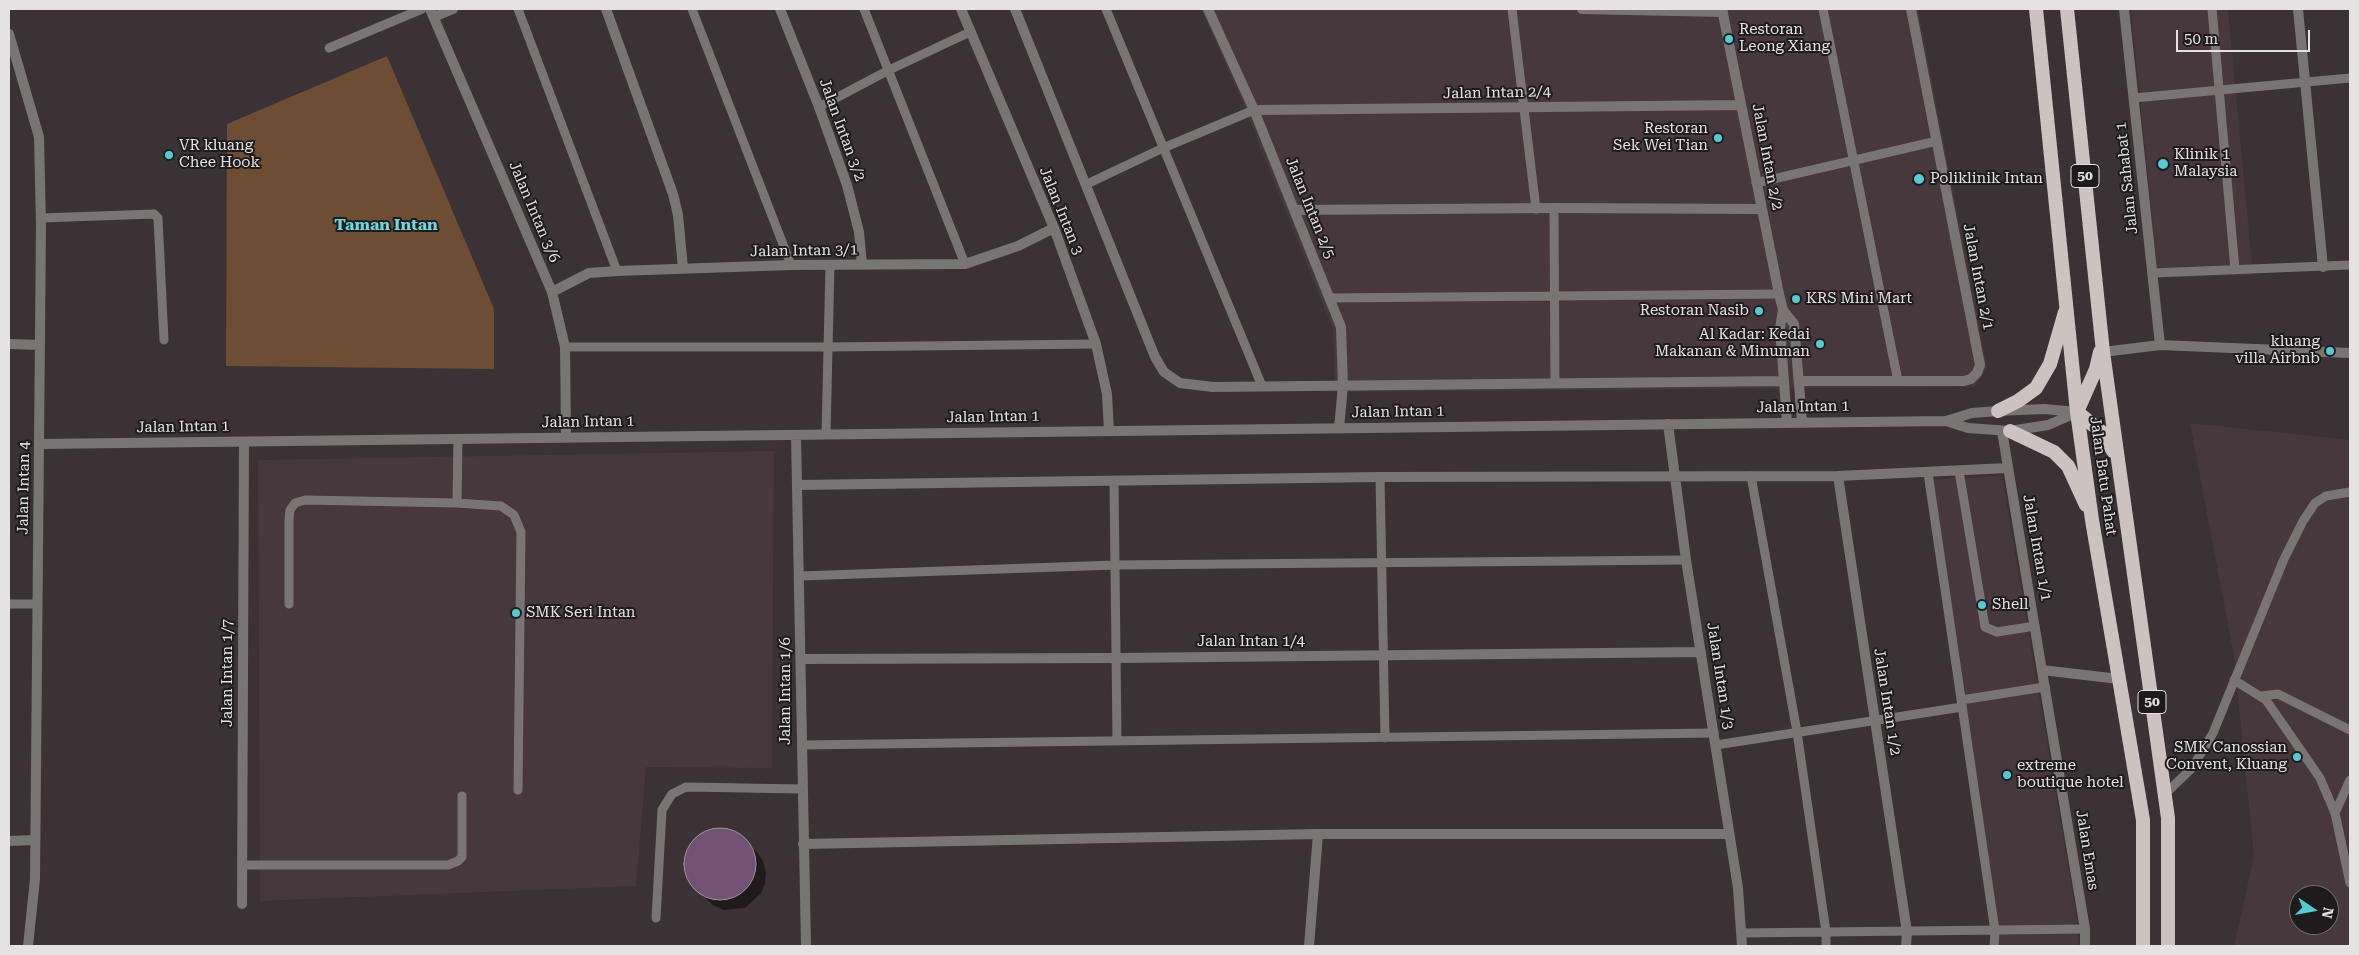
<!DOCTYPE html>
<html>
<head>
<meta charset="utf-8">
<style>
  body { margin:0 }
  #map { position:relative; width:2359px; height:955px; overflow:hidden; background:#3a3235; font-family:"Roboto Serif",serif }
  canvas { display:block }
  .frame { position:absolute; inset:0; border:10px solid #e6e1e3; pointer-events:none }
  .north { position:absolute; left:2289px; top:885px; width:50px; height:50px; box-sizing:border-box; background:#1e1b1c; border:1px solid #6e6a6c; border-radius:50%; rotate:102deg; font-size:14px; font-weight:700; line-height:20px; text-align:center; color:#e6e1e3 }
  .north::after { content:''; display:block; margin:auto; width:18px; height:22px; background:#51ccd2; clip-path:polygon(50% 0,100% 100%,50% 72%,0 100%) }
  .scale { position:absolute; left:2176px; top:30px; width:134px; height:22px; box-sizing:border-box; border:2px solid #e6e1e3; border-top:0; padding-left:6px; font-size:15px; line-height:18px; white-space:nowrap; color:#e6e1e3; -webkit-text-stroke:4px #1e1b1c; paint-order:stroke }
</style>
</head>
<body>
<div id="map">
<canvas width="2359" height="955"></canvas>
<div class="frame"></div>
<div class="north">N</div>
<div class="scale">50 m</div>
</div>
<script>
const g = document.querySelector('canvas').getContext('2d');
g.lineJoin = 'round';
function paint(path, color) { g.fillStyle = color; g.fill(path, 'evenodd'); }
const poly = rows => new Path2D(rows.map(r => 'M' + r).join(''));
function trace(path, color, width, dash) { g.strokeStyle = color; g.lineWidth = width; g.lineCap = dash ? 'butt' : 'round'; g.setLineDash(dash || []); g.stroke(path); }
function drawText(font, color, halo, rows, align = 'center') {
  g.font = font + ' "Roboto Serif",serif'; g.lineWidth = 4; g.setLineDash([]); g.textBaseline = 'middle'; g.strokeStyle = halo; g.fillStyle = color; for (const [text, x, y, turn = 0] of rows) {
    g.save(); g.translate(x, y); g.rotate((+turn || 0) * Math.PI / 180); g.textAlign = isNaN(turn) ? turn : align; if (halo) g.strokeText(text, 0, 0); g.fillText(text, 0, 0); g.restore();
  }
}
paint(poly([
  [1201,9,1918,9,1987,368,1974,387,1335,392,1333,329,1244,106],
  [2131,9,2228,9,2253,275,2158,278],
  [9,101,10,105,9,257],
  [2190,423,2350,440,2350,946,2234,946,2254,856,2234,657],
  [2299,895,2329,895,2329,925,2299,925],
  [774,451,772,768,646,767,636,886,260,901,258,460],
  [2002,476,2078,926,2078,946,1990,946,1990,927,1925,480]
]), '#47383e');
paint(poly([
  [387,56,494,309,494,369,226,366,227,124]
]), '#6e4d35');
paint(poly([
  [713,830,724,830,736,833,756,851,763,861,766,872,765,883,761,893,745,908,723,910,713,905,693,887,687,877,685,865,687,853,693,843,702,835]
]), '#0007');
const building = poly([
  '684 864a36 36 0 1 1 72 0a36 36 0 1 1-72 0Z'
]);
paint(building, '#715275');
trace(building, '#9c969c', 1);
trace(poly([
  [518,9,617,271],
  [692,9,791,265],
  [864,9,965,264],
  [1106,9,1262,386],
  [1512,9,1536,209],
  [1823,9,1898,381],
  [2212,9,2235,270],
  [329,48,422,9],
  [2134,98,2350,78],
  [819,107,889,70,970,32],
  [1756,183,1937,141],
  [1087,184,1163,148,1254,110],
  [1554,208,1555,383],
  [41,218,154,214,158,218,164,340],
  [2152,273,2350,265],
  [1330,298,1779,294],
  [565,347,829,347,1096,344],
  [826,434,830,265],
  [1959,471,1985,627,1997,632,2035,626],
  [1928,473,1995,931,1994,946],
  [1751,476,1797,732,1826,932,1826,946],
  [1380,477,1385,738],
  [1114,481,1117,739],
  [457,503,501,506,514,515,521,532,518,790],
  [800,576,1115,565,1686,560],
  [9,604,37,604],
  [289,604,289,519,290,510,295,503,305,500,457,503,458,439],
  [2234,680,2266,700,2320,778,2335,813,2350,883],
  [2261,696,2278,694,2350,730],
  [1961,700,2045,687],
  [802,745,1714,733],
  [1716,745,1962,707],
  [2165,794,2192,768,2213,733,2284,559,2303,521,2315,503,2326,496,2350,492],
  [2335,813,2350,780],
  [242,865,448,865,458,861,462,857,462,796],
  [656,918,662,810,672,794,686,787,802,789],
  [1741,933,2085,929]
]), '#7a7575', 9);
trace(poly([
  [430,9,552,292,565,347,566,438],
  [606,9,673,194,678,215,683,268],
  [780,9,819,107,847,185,859,232,862,265],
  [961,9,1054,228,1096,344,1107,394,1109,431],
  [1015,9,1155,357,1164,372,1180,383,1213,387,1784,381],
  [1208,9,1254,110,1341,327,1343,386,1339,428],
  [1582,9,1723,12],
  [1722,9,1779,294,1783,310,1794,324,1802,422],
  [2124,9,2160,345],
  [2298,9,2323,267],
  [434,17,453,9],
  [9,34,39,137,41,225,35,879,28,946],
  [1254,110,1741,105],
  [1294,210,1554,208,1762,209],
  [552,292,589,273,617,271,791,265,965,264,1018,246,1054,228],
  [1783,310,1780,328,1787,422],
  [9,344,40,345],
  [2103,352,2160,345,2350,353],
  [1799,381,1964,381,1971,379,1977,373,1980,365,1911,9],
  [1946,421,1968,428,2010,431,2048,425,2076,413],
  [1668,424,1686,560,1738,888,1742,946],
  [2002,431,2085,929,2085,946],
  [796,435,806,946],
  [40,444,1946,421,1972,413,1998,411,2044,409,2077,412],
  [1838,476,1907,932,1906,946],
  [798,485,1380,477,1838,476,2008,468],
  [802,659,1117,658,1701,652],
  [2042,670,2119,679],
  [9,841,35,840],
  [803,844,1318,834,1729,834],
  [242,904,244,442],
  [1309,946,1318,834]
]), '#7a7575', 10);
trace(poly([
  [2036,9,2077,412,2092,520,2143,820,2143,946],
  [2067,9,2103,352,2168,818,2168,946],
  [1998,411,2018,401,2036,388,2050,364,2065,312],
  [2077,412,2096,369,2100,352],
  [2077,412,2103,433,2113,451],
  [2010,431,2054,452,2068,466,2086,505]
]), '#ccc2c2', 14);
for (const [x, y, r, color] of [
  [1729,39,5,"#51ccd2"],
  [1718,138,5,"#51ccd2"],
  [169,155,5,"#51ccd2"],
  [2163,164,6,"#51ccd2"],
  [1919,179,6,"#51ccd2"],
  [1796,299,5,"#51ccd2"],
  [1759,311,5,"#51ccd2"],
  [1820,344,5,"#51ccd2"],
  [2330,351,5,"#51ccd2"],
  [1982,605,5,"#51ccd2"],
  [516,613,5,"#51ccd2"],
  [2297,757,5,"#51ccd2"],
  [2007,775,5,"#51ccd2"]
]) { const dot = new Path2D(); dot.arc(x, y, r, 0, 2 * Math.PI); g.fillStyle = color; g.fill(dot); trace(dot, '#1e1b1c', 2); }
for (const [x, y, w] of [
  [2085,176,28],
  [2152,702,28]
]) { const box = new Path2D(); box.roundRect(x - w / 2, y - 11.5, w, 23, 4); g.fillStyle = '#1e1b1c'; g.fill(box); trace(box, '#e6e1e3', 1); }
drawText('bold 14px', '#e6e1e3', null, [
  ["50",2085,176],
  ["50",2152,702]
]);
drawText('15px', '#e6e1e3', '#1e1b1c', [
  ["Restoran",1739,30],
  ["Leong Xiang",1739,47],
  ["Restoran",1708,129,"right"],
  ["Sek Wei Tian",1708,146,"right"],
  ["VR kluang",179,146],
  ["Chee Hook",179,163],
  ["Klinik 1",2174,155],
  ["Malaysia",2174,172],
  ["Poliklinik Intan",1930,179],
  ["KRS Mini Mart",1806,299],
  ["Restoran Nasib",1749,311,"right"],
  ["Al Kadar: Kedai",1810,335,"right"],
  ["Makanan & Minuman",1810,352,"right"],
  ["kluang",2320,342,"right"],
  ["villa Airbnb",2320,359,"right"],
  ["Shell",1992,605],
  ["SMK Seri Intan",526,613],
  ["SMK Canossian",2287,748,"right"],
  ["Convent, Kluang",2287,765,"right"],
  ["extreme",2017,766],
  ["boutique hotel",2017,783]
], 'left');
drawText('15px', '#e6e1e3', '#1e1b1c', [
  ["Jalan Intan 2/4",1497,93,-1],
  ["Jalan Intan 3/2",842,130,70],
  ["Jalan Intan 2/2",1767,157,79],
  ["Jalan Sahabat 1",2127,178,-96],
  ["Jalan Intan 2/5",1310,208,68],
  ["Jalan Intan 3",1061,211,68],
  ["Jalan Intan 3/6",534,212,67],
  ["Jalan Intan 3/1",804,251,-1],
  ["Jalan Intan 2/1",1978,277,79],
  ["Jalan Intan 1",1803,407,-1],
  ["Jalan Intan 1",1398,412,-1],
  ["Jalan Intan 1",993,417,-1],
  ["Jalan Intan 1",588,422,-1],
  ["Jalan Intan 1",183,427,-1],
  ["Jalan Batu Pahat",2103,476,82],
  ["Jalan Intan 4",24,488,-89],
  ["Jalan Intan 1/1",2037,548,80],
  ["Jalan Intan 1/4",1251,642],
  ["Jalan Intan 1/7",228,673,-90],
  ["Jalan Intan 1/3",1720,676,81],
  ["Jalan Intan 1/6",786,691,-90],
  ["Jalan Intan 1/2",1887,702,81],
  ["Jalan Emas",2087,850,81]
]);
drawText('bold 16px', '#6ddadf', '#1e1b1c', [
  ["Taman Intan",386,225]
]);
</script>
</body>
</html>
